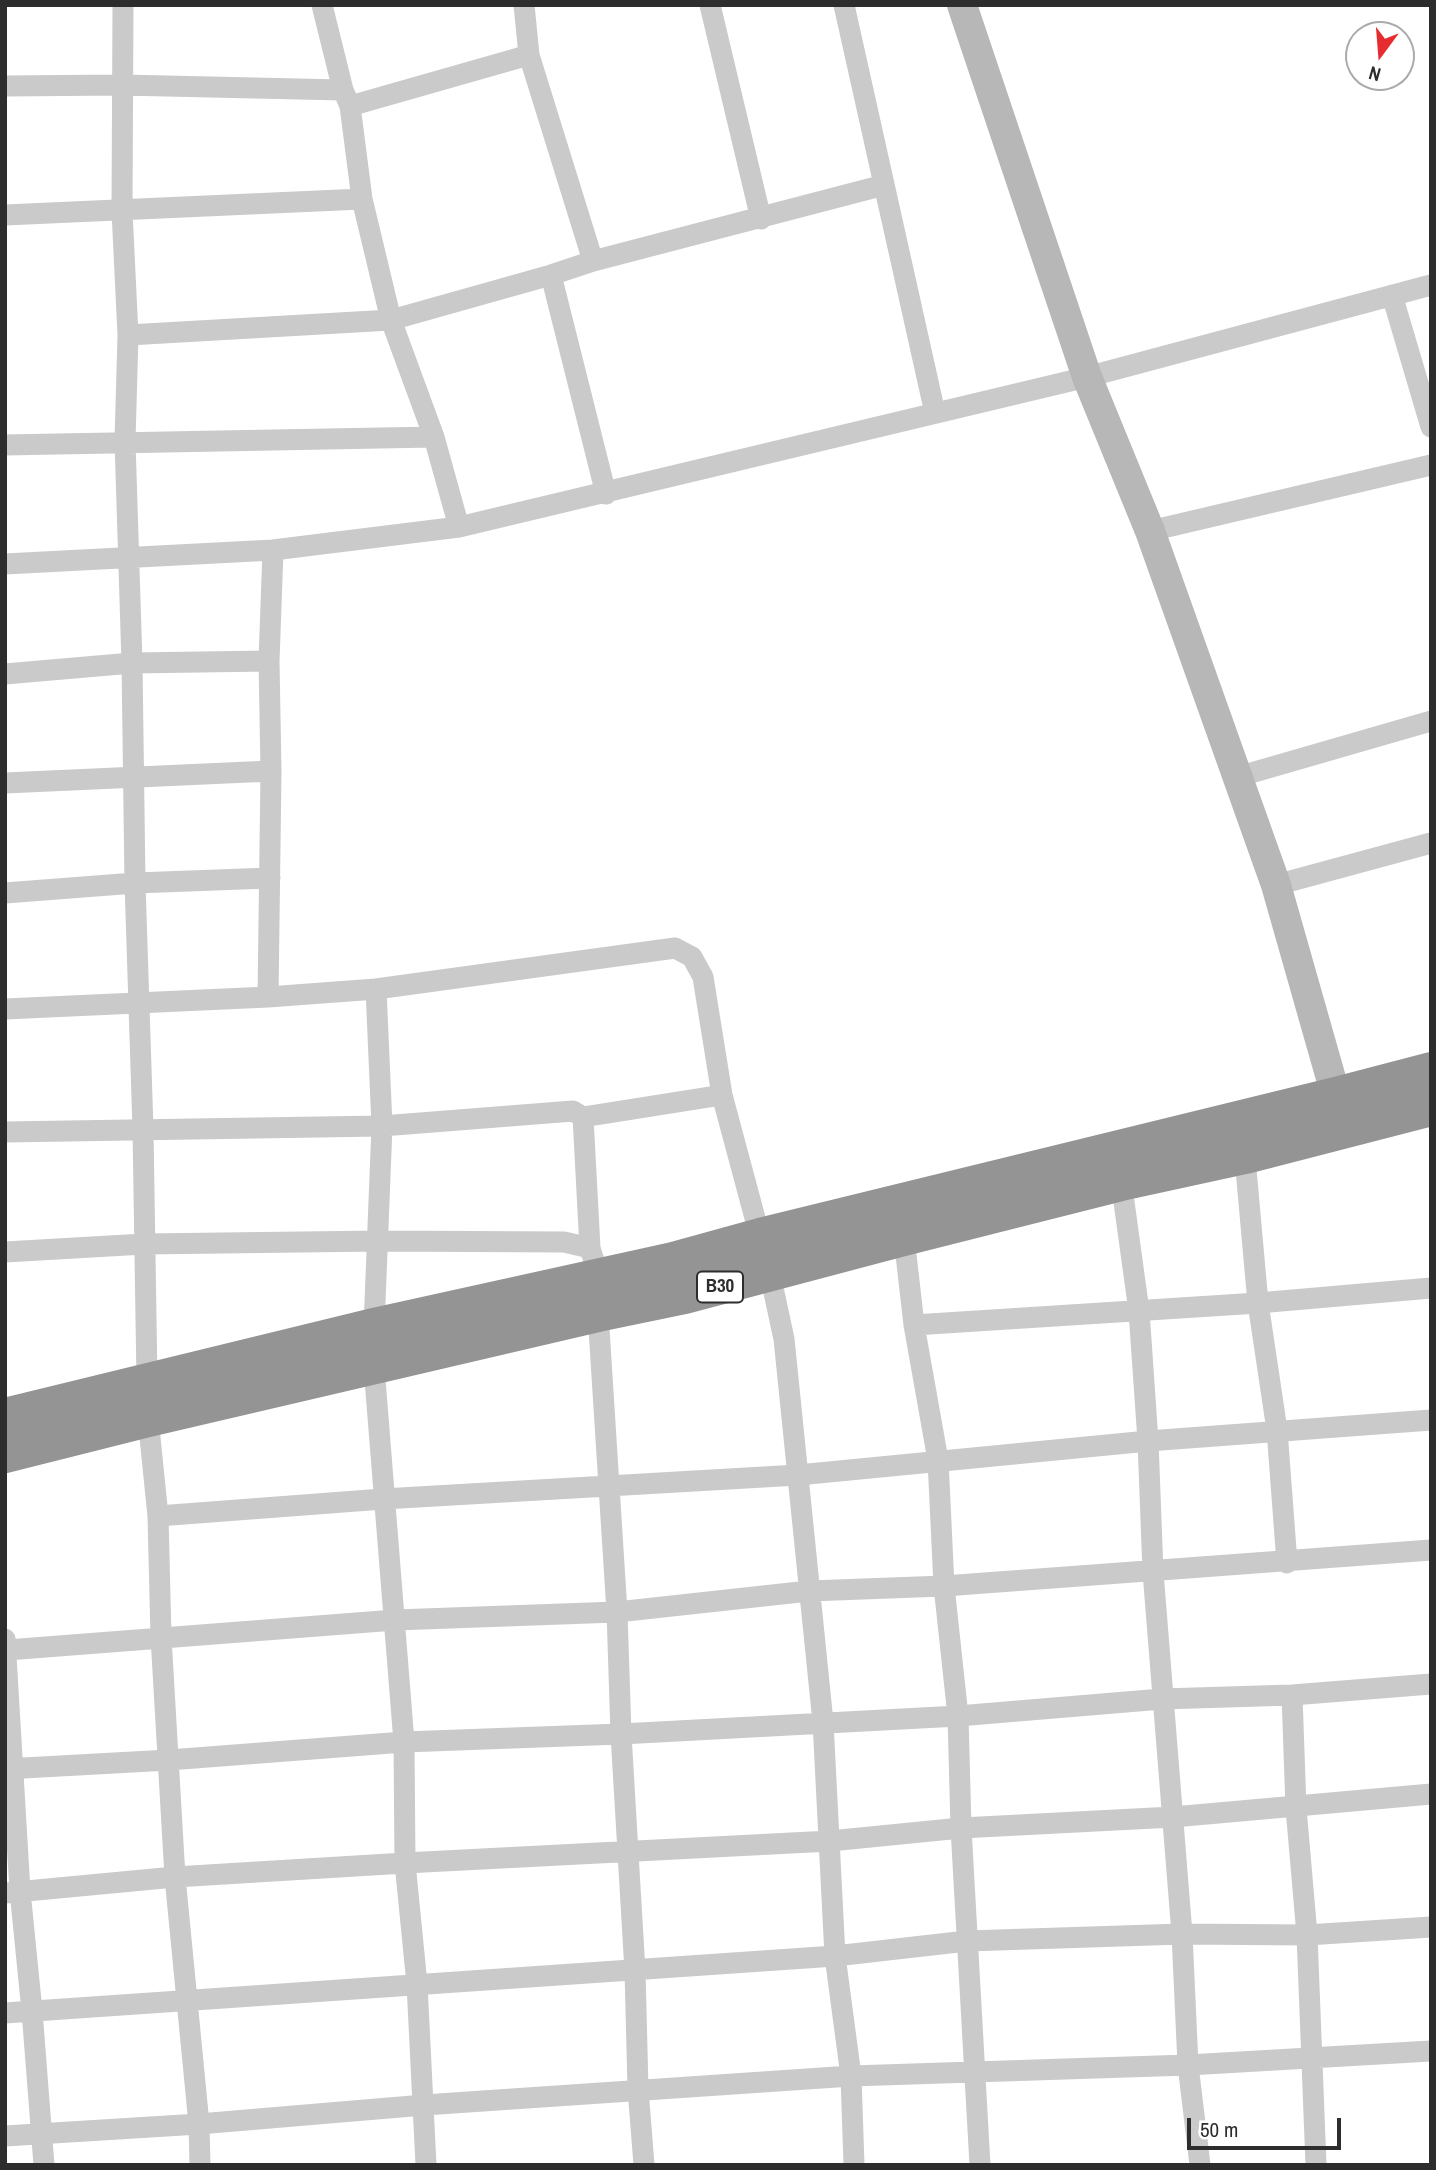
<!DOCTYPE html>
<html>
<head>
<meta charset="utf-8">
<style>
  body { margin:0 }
  #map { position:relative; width:1436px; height:2170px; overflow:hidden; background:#fff; font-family:"Archivo Narrow",sans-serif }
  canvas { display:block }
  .frame { position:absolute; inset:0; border:7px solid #2d2d2d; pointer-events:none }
  .north { position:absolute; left:1345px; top:21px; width:70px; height:70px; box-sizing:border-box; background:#fff; border:2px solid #ababab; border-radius:50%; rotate:196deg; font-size:19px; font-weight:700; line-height:28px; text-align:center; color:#2d2d2d }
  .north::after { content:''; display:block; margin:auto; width:24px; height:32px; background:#e72c30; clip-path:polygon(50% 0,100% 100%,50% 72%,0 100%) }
  .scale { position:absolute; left:1187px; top:2118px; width:154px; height:32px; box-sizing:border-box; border:4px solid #2d2d2d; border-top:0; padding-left:9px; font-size:21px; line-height:24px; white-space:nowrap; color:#2d2d2d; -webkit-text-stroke:5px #fff; paint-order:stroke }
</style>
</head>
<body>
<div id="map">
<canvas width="1436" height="2170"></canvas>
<div class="frame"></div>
<div class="north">N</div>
<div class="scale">50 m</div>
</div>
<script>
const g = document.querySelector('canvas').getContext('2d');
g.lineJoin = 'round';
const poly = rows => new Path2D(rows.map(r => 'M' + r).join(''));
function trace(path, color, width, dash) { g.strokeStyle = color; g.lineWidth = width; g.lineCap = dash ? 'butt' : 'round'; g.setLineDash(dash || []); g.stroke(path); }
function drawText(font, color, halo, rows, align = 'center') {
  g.font = font + ' "Archivo Narrow",sans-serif'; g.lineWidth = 7; g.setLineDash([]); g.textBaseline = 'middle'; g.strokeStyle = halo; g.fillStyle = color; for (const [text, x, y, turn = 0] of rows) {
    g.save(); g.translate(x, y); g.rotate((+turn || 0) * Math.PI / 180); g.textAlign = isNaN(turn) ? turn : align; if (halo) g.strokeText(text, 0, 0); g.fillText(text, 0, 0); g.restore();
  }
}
trace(poly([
  [123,5,122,211,128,335,125,441,132,663,135,883,143,1129,147,1381],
  [322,5,343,90,350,106,362,199,391,320,434,437,459,527],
  [524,5,529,55,593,261],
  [710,5,761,219],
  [844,5,935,413],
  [5,86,122,85,343,90],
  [350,106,529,55],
  [5,215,362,199],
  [551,275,606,494],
  [1392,295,1431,427],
  [128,335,391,320,551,275,593,261,884,185],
  [5,445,434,437],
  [1150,531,1431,465],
  [5,564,273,550,459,527,1087,377,1431,285],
  [5,674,132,663,269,661],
  [1237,777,1431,721],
  [5,783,271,771],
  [1276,885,1431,843],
  [5,893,135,883,270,878],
  [268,997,271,771,269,661,273,550],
  [5,1009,268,997,376,989,675,948,692,957,703,977,722,1095,770,1274,784,1339,823,1722,835,1956,851,2076,854,2165],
  [583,1117,590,1248,594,1261],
  [5,1132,382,1126,573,1111,583,1117,722,1095],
  [1244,1147,1258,1303,1277,1430,1287,1563],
  [1120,1173,1139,1311,1148,1441,1153,1572,1182,1934,1188,2065,1200,2165],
  [904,1237,914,1325,938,1460,944,1586,958,1716,961,1828,980,2165],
  [5,1252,144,1244,379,1241,564,1242,590,1248],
  [598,1313,617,1612,621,1734,635,1971,638,2089,644,2165],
  [914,1325,1258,1303,1431,1288],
  [374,1327,382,1126,376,989],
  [374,1367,404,1742,405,1863,417,1984,426,2165],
  [148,1418,158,1516,161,1637,175,1877,199,2124,200,2165],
  [158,1516,383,1499,798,1475,1148,1441,1431,1420],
  [5,1639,20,1891,32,2011,44,2165],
  [7,1650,395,1620,617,1612,809,1591,944,1586,1431,1550],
  [1292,1695,1296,1808,1307,1935,1316,2165],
  [5,1769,169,1760,404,1742,621,1734,958,1716,1162,1699,1292,1695,1431,1684],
  [5,1893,175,1877,405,1863,830,1841,961,1828,1173,1817,1431,1794],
  [5,2013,835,1956,967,1941,1182,1934,1307,1935,1431,1927],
  [5,2136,199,2124,424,2105,851,2076,1188,2065,1431,2051]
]), '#cacaca', 21);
trace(poly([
  [962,5,1087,377,1150,531,1276,885,1336,1096]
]), '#b7b7b7', 30);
trace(poly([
  [5,1417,374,1327,673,1261,760,1237,1336,1096,1431,1071],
  [5,1454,148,1418,598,1313,685,1295,904,1237,1121,1182,1245,1155,1431,1107]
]), '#949494', 38);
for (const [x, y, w] of [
  [720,1287,46]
]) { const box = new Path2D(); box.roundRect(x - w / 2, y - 15.5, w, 31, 5); g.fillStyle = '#fff'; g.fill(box); trace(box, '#2d2d2d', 2); }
drawText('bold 19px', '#2d2d2d', null, [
  ["B30",720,1287]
]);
</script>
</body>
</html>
